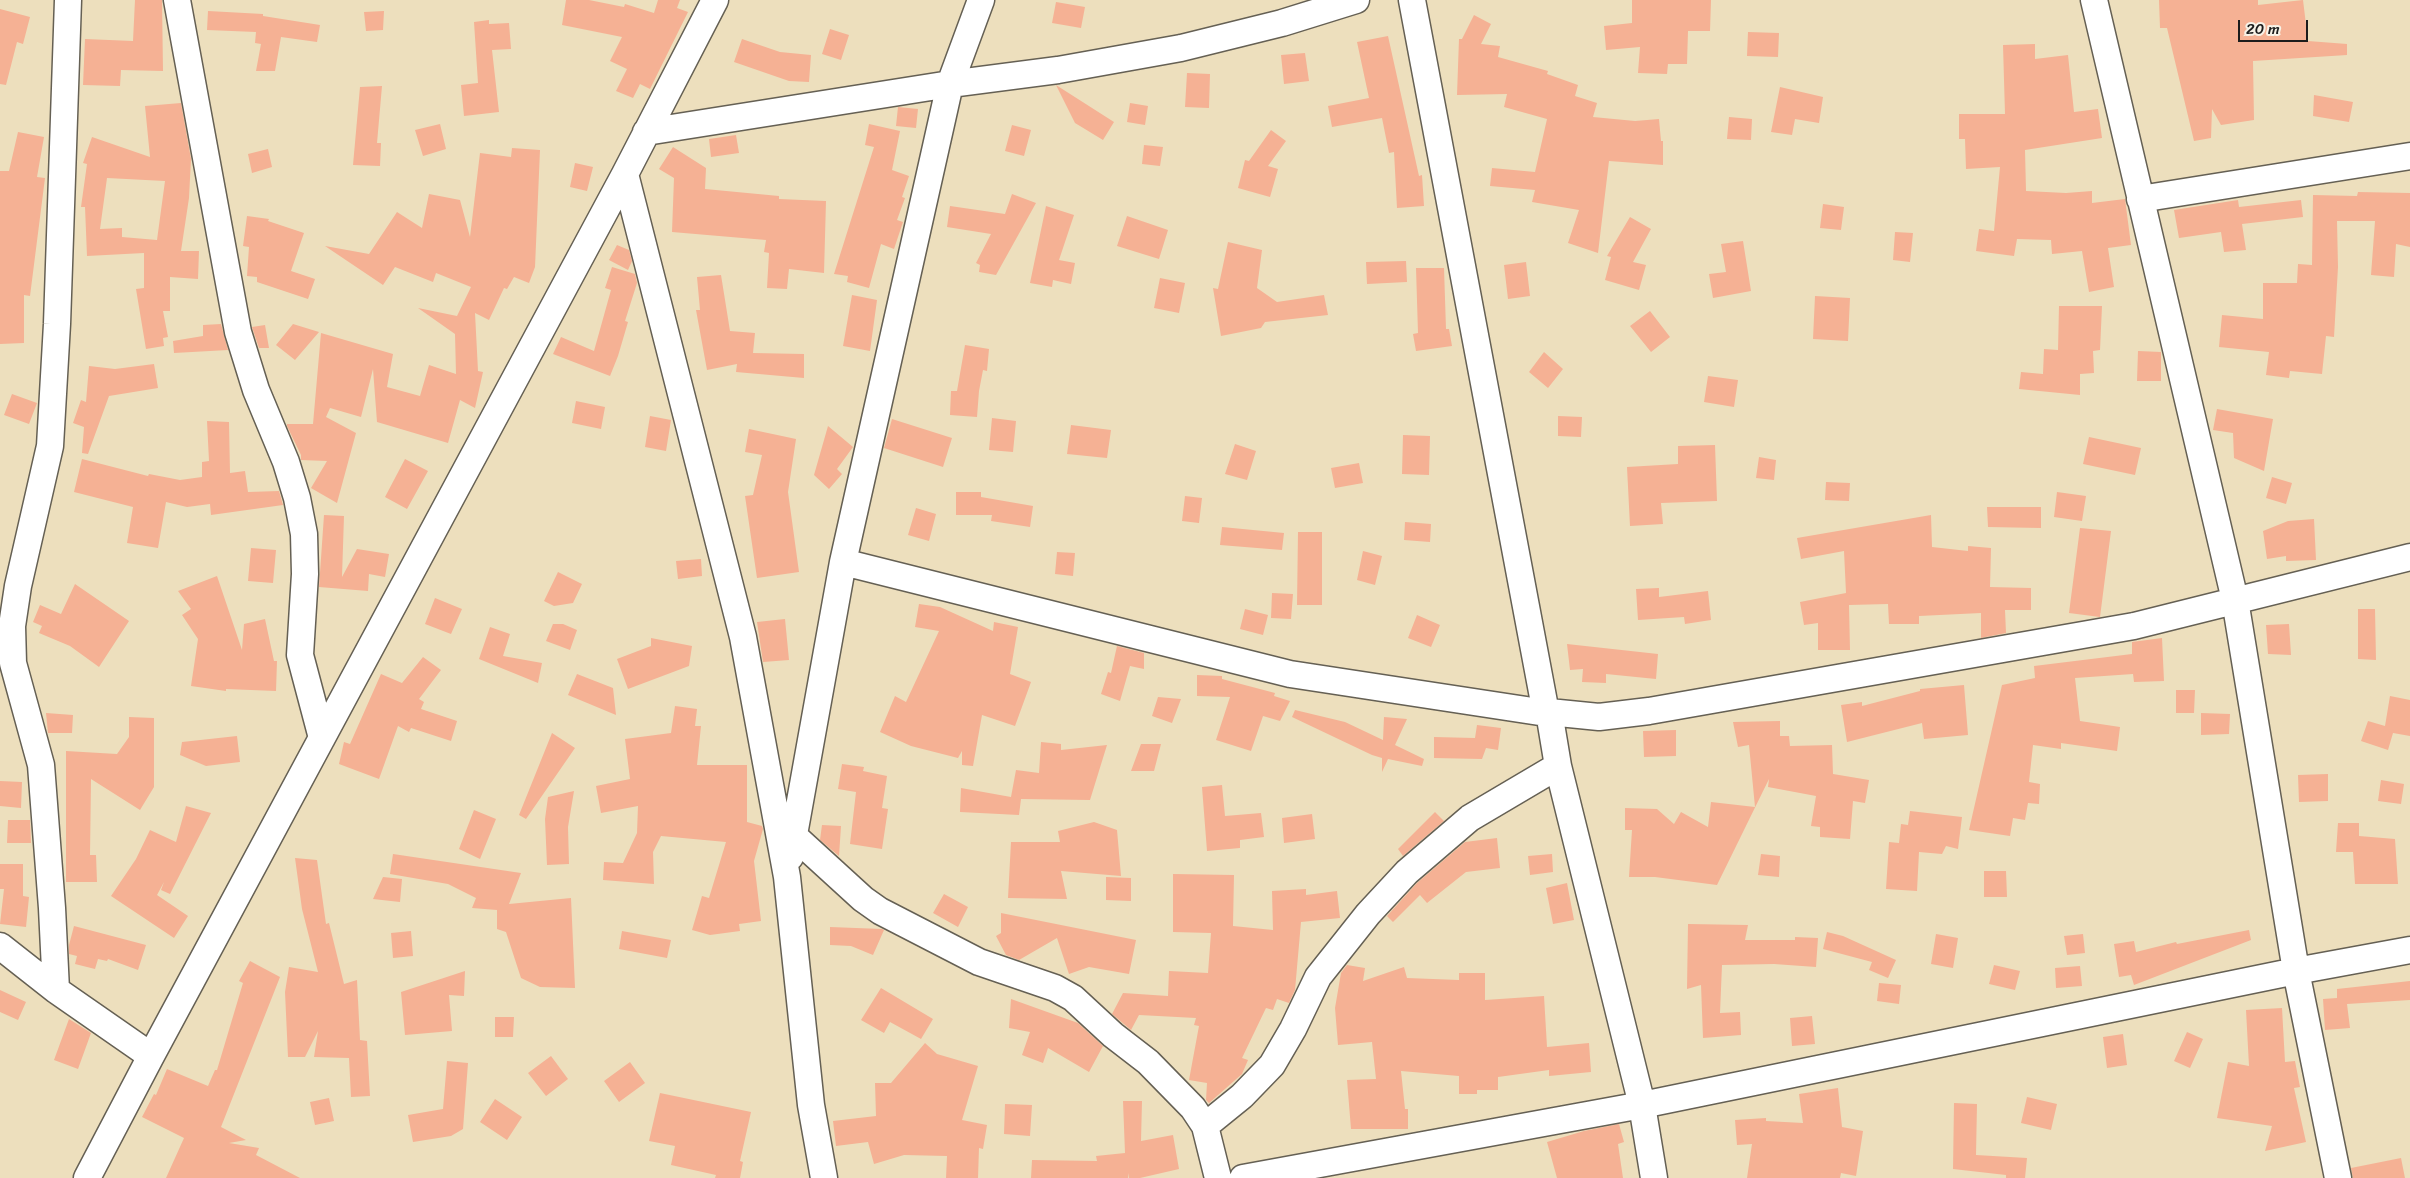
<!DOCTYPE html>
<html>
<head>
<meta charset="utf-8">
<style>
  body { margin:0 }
  #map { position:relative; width:2410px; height:1178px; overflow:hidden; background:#eddfbd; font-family:Sriracha,sans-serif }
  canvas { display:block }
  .scale { position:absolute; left:2238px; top:20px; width:70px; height:22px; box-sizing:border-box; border:2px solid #1c1c1c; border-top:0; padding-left:6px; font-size:15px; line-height:18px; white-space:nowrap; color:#1c1c1c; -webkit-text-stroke:4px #f7f3e8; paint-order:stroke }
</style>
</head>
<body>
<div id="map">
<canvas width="2410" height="1178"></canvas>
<div class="scale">20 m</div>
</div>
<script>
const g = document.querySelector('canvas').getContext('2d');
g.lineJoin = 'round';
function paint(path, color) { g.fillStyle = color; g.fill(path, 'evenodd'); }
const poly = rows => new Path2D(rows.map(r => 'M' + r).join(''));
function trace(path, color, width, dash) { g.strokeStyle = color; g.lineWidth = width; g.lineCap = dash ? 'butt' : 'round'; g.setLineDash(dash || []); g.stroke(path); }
paint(poly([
  [135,0,162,0,163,71,121,70,120,86,83,85,85,39,133,41],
  [566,0,589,0,624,7,625,4,654,13,658,0,680,0,677,8,688,12,650,89,640,84,633,98,616,91,627,69,610,61,622,37,562,25],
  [1632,0,1711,0,1710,31,1688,31,1687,64,1668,64,1667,74,1638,73,1640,47,1606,50,1604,26,1632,23],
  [2159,0,2258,0,2258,5,2303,0,2308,41,2347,44,2347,55,2253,61,2254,120,2221,125,2212,109,2211,138,2194,141,2167,28,2160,28],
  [1056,2,1085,7,1081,28,1052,23],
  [0,9,30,17,23,44,17,42,6,85,0,84],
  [208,11,263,14,263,16,320,25,317,42,281,37,275,71,256,71,261,44,255,43,256,32,207,30],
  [384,11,383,30,366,31,364,12],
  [1474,15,1491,24,1481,44,1500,46,1498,57,1548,71,1547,74,1578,85,1575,96,1597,103,1593,117,1635,121,1659,119,1661,141,1663,141,1663,165,1609,161,1598,253,1568,243,1579,210,1532,202,1535,190,1490,186,1492,168,1535,172,1547,119,1504,107,1507,94,1457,95,1459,39,1462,39],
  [489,20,489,24,509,23,511,49,492,50,499,112,464,116,461,85,478,83,474,22],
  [830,29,849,35,841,60,822,54],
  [1748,32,1779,33,1778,57,1747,56],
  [1388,36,1419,176,1422,175,1424,206,1397,208,1394,152,1389,153,1382,118,1332,127,1328,106,1369,98,1357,42],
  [742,39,780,52,811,55,809,82,789,81,734,62],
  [2035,44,2035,59,2068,55,2074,112,2098,109,2102,138,2025,150,2026,191,2066,193,2092,191,2092,203,2125,199,2131,245,2108,248,2114,287,2089,292,2082,251,2052,254,2051,240,2017,239,2014,256,1976,251,1979,229,1994,231,2000,167,1966,169,1965,139,1959,139,1959,114,2005,114,2003,45],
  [1305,53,1309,81,1284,84,1281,55],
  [1187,73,1210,74,1209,108,1185,107],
  [1056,85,1114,122,1103,140,1075,123],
  [382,86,377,143,381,143,380,166,353,165,360,87],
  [1780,87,1823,97,1819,123,1795,119,1792,135,1771,132],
  [2314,95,2353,102,2349,122,2313,116],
  [181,103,191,159,189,198,181,251,199,251,198,279,170,277,170,311,163,311,168,337,163,338,164,346,146,349,136,289,144,288,144,253,87,256,85,207,81,207,87,164,83,163,92,137,150,157,145,106],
  [107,178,165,181,157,240,122,237,122,228,100,229],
  [1130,103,1148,106,1145,125,1127,122],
  [898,107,918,109,916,128,896,126],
  [1729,117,1752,119,1751,140,1727,139],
  [440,124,446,149,423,156,415,130],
  [869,124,900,131,892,170,909,176,902,197,905,198,897,220,903,222,894,249,881,244,869,288,847,282,848,276,834,274,874,147,865,145],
  [1012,125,1031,130,1024,156,1005,151],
  [1271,130,1286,141,1268,166,1278,169,1270,197,1238,188,1245,160,1249,161],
  [18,132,44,137,37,177,45,178,30,296,24,295,24,343,0,344,0,171,9,171],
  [736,135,739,153,711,157,709,139],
  [1144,145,1163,147,1160,166,1142,164],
  [673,147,706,168,705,189,779,196,779,199,826,201,824,273,789,269,787,289,767,288,769,253,764,252,766,240,672,232,674,178,659,169],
  [512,148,540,150,535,267,529,283,514,277,507,289,504,288,489,320,475,313,478,371,483,372,475,408,460,400,448,443,377,422,373,369,361,417,330,408,326,417,356,433,337,503,311,488,327,461,301,460,301,455,287,426,287,424,313,424,321,333,393,354,387,387,420,396,429,365,456,374,455,334,418,308,457,316,471,287,436,273,433,282,395,267,383,285,325,246,369,254,397,212,422,228,429,194,460,200,470,237,480,153,511,157],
  [268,149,272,167,252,173,248,154],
  [575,163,593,167,587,191,570,187],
  [2358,192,2410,193,2410,247,2396,244,2394,277,2371,275,2375,221,2337,221,2338,267,2334,337,2326,336,2322,374,2290,371,2289,378,2266,375,2269,352,2219,347,2222,315,2263,319,2263,283,2297,283,2298,264,2312,265,2313,195,2357,196],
  [1012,194,1036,203,996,275,979,272,980,265,976,263,991,234,947,227,950,206,1005,214],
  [2238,200,2239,207,2301,200,2303,217,2242,224,2246,250,2224,252,2221,232,2179,238,2174,210],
  [1823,204,1844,207,1841,230,1820,228],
  [1046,206,1074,215,1059,260,1075,263,1071,284,1053,280,1052,287,1030,283],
  [247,216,269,219,268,221,304,233,291,271,315,279,308,299,257,282,257,277,247,276,249,247,243,246],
  [1127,216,1168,230,1159,259,1117,246],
  [1630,217,1651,229,1633,262,1646,265,1639,290,1605,280,1611,257,1607,256],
  [1895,232,1913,233,1910,262,1893,260],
  [1743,241,1751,291,1713,298,1709,274,1726,272,1721,244],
  [1228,242,1262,250,1257,288,1277,302,1324,295,1328,315,1265,322,1261,328,1221,336,1213,288,1218,289],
  [617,245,629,250,632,261,628,270,609,260],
  [1406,261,1407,282,1367,284,1366,262],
  [1526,262,1530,296,1508,299,1504,265],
  [612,267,635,274,637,283,625,321,628,322,618,356,610,376,553,354,561,337,594,351,611,290,605,288],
  [1416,268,1444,268,1446,329,1449,329,1452,346,1416,351,1413,334,1418,333],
  [721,275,730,331,755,333,753,353,804,354,804,378,736,372,737,364,707,370,696,310,700,310,697,277],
  [1160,278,1185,283,1179,313,1154,308],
  [852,295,877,300,870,351,843,346],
  [1815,296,1850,298,1848,341,1813,339],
  [2059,306,2102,306,2100,350,2093,351,2094,373,2080,374,2080,395,2019,389,2021,372,2043,374,2044,349,2058,350],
  [1650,311,1670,337,1651,352,1630,326],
  [221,324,228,350,174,353,173,341,203,336,203,325],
  [293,324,319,332,295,360,276,345],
  [265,325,269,348,259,348,252,327],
  [965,345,989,349,987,371,983,370,979,391,977,417,950,415,951,391,957,391],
  [2138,351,2161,352,2161,381,2137,381],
  [1544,352,1563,369,1548,388,1529,372],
  [154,364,158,388,109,396,88,454,82,453,84,427,73,423,81,400,86,402,89,366,115,369],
  [1708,376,1738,380,1734,407,1704,402],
  [12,394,37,403,29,424,4,415],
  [576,401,605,407,601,429,572,423],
  [2217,409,2273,419,2264,471,2234,458,2233,433,2213,430],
  [650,416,671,420,666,451,645,447],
  [1558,416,1582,417,1581,437,1558,436],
  [992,418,1016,421,1013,452,989,450],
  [892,419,952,438,943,467,884,448],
  [207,421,229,422,230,473,245,471,248,492,279,491,283,505,211,515,210,504,187,507,166,502,158,548,127,543,133,507,74,492,82,459,148,476,149,474,180,480,202,477,202,462,209,461],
  [1071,425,1111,430,1107,458,1067,454],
  [828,426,853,447,837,469,842,474,829,489,814,475],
  [749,429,796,439,788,492,799,572,757,578,745,496,753,495,762,455,745,452],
  [1403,435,1430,436,1429,475,1402,474],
  [2089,437,2141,448,2135,475,2083,464],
  [1235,444,1256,451,1247,480,1225,474],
  [1715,445,1717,501,1661,503,1663,524,1630,526,1627,467,1678,464,1678,446],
  [1759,457,1776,460,1774,480,1756,478],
  [405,459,428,471,407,509,385,497],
  [1359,463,1363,483,1335,488,1331,468],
  [2272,477,2292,483,2286,504,2266,498],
  [1826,482,1850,483,1849,501,1825,500],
  [956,492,981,492,981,497,1033,506,1030,527,991,521,992,515,956,515],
  [2057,492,2086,496,2082,521,2054,517],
  [1185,496,1202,498,1199,523,1182,521],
  [1987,507,2041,507,2041,528,1988,527],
  [916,508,936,514,929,541,908,535],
  [324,515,344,516,342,577,357,549,389,554,385,577,369,574,368,591,319,587],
  [1931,515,1932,547,1968,551,1968,546,1991,548,1990,587,2031,588,2031,610,2005,610,2006,633,1981,638,1981,613,1919,616,1919,624,1889,624,1888,604,1849,605,1850,650,1818,650,1818,623,1804,625,1800,602,1846,593,1844,551,1801,559,1797,538],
  [2314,519,2316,560,2286,561,2286,556,2267,559,2263,531,2288,521],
  [1405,522,1431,524,1430,542,1404,540],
  [1222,527,1284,533,1282,550,1220,545],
  [2080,528,2111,531,2100,617,2069,613],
  [1298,532,1322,532,1322,605,1297,605],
  [251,548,276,550,273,583,248,581],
  [1363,551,1382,556,1375,585,1357,580],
  [1057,552,1075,553,1073,576,1055,574],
  [701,559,702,576,678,579,676,561],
  [558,572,582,584,573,603,554,606,544,601],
  [217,576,242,650,244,624,265,619,274,661,277,661,276,691,226,689,226,691,191,686,198,639,182,615,191,609,178,591],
  [75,584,129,621,99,667,70,646,39,633,42,626,33,622,40,605,61,614],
  [1659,588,1659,597,1708,591,1711,620,1685,624,1684,617,1638,620,1636,589],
  [1272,593,1293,594,1291,619,1271,618],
  [435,598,462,609,451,634,425,624],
  [919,604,940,607,993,631,994,622,1018,627,1010,674,1031,682,1015,726,982,715,973,766,962,765,962,751,958,758,911,746,880,732,895,696,906,702,939,631,915,627],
  [1245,609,1268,615,1263,635,1240,629],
  [2358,609,2375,609,2376,660,2358,659],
  [1417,615,1440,625,1431,647,1408,638],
  [785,619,789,660,763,662,757,622],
  [553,624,563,624,577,630,570,650,546,641],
  [2289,624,2291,655,2268,654,2266,625],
  [490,627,510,634,503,656,542,663,538,683,479,659],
  [651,638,692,646,689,666,628,689,617,659,651,646],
  [2162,638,2164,681,2134,682,2133,674,2075,678,2080,721,2120,727,2117,751,2061,743,2061,749,2033,745,2029,782,2040,784,2039,804,2028,803,2025,820,2013,818,2010,836,1969,830,2002,685,2035,678,2034,666,2132,654,2132,642],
  [1567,644,1658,654,1656,679,1606,674,1606,683,1582,682,1583,669,1570,670],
  [1117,646,1144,653,1144,669,1130,666,1120,701,1101,694,1108,672,1111,673],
  [423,657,441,670,419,699,424,702,421,709,457,721,451,741,411,728,409,732,398,726,379,779,339,764,344,742,350,744,381,674,402,683],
  [577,674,613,688,616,715,568,695],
  [1197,675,1222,676,1222,679,1275,693,1274,696,1290,701,1280,721,1263,716,1251,751,1216,740,1230,697,1197,696],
  [1964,685,1968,735,1924,739,1922,723,1847,742,1841,705,1862,702,1862,706,1920,691,1920,689],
  [2176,690,2195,690,2194,713,2176,713],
  [2390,696,2410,700,2410,736,2393,733,2388,750,2361,741,2368,721,2385,726],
  [1158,697,1181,699,1172,723,1152,716],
  [675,706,697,709,695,726,701,726,697,765,747,765,747,822,762,826,763,829,754,861,761,921,739,924,740,931,710,935,692,930,702,896,709,898,726,842,661,836,653,852,654,884,603,880,604,862,623,863,637,833,638,806,601,813,596,786,630,779,625,739,671,733],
  [1295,710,1345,722,1383,740,1384,717,1407,719,1395,745,1424,759,1422,766,1388,759,1382,772,1382,758,1372,755,1292,717],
  [46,713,73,715,72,733,48,733],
  [2201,713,2230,714,2229,734,2201,735],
  [129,717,154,718,154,787,140,810,91,779,90,855,96,855,97,882,66,882,66,751,117,754,129,737],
  [1780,721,1780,736,1789,736,1790,746,1832,745,1833,774,1869,780,1865,803,1853,801,1850,839,1820,837,1820,827,1811,826,1816,796,1768,787,1769,779,1717,885,1655,877,1629,877,1632,830,1625,830,1625,808,1657,809,1674,824,1681,812,1708,827,1711,802,1755,807,1749,745,1738,747,1733,722],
  [1477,725,1501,728,1498,750,1486,748,1482,759,1434,758,1434,737,1475,738],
  [1676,730,1676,756,1644,757,1643,731],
  [552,733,575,748,526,819,519,815],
  [237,736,240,762,206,766,180,755,182,742],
  [1041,742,1061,744,1061,750,1107,745,1090,800,1021,799,1019,815,960,812,961,788,1011,797,1016,770,1039,773],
  [1141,744,1161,744,1154,771,1131,771],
  [842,764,864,767,863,771,887,776,882,808,888,809,882,849,850,844,856,792,838,789],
  [2328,774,2328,801,2299,802,2298,775],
  [2381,780,2404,784,2401,804,2378,801],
  [0,781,22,782,21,808,0,806],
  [1222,785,1225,816,1261,813,1264,837,1240,840,1240,848,1207,851,1202,787],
  [574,791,568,827,569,864,547,865,545,819,548,797],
  [186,806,211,813,170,894,161,890,164,882,157,895,188,916,174,938,111,896,136,859,150,830,176,842],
  [474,810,496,819,480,859,459,849],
  [1910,811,1962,817,1958,849,1946,846,1942,854,1919,852,1917,891,1886,889,1889,842,1899,843,1901,824,1908,825],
  [1435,812,1444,821,1403,856,1398,849],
  [1312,814,1315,839,1284,843,1282,818],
  [8,820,30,820,31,843,7,843],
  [1094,822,1117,830,1121,876,1061,871,1067,899,1008,898,1011,842,1060,842,1058,831],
  [2338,823,2359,823,2359,836,2395,839,2398,884,2355,884,2353,852,2336,852],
  [822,825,841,826,839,856,820,840],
  [1497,838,1500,868,1466,872,1427,903,1420,895,1393,922,1387,916,1417,883,1465,842],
  [393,854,521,873,509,904,571,898,575,988,540,987,521,978,506,932,497,929,497,910,472,908,476,898,448,884,390,874],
  [1552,854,1553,872,1530,875,1528,856],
  [1761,854,1780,856,1779,877,1758,875],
  [295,858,317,860,326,924,329,923,344,984,357,980,360,1040,367,1041,370,1096,351,1097,349,1058,314,1057,318,1031,305,1057,288,1057,285,992,289,967,318,972,302,909],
  [0,864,23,864,23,896,29,897,26,927,0,924,4,889,0,889],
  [1984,871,2006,871,2007,897,1984,897],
  [1173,874,1234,875,1233,926,1273,930,1272,891,1306,889,1306,895,1337,891,1340,918,1301,922,1295,990,1289,1003,1277,999,1273,1010,1266,1008,1242,1058,1248,1060,1242,1074,1209,1103,1206,1100,1207,1083,1189,1080,1199,1026,1194,1025,1196,1018,1139,1015,1131,1030,1112,1014,1123,993,1168,996,1169,971,1208,973,1211,933,1173,932],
  [383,877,402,879,400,902,373,899],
  [1106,877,1131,878,1131,901,1106,900],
  [1567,883,1574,920,1553,924,1546,888],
  [944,894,968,907,958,927,933,913],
  [1001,913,1136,940,1129,974,1089,967,1069,974,1057,938,1019,960,1006,955,996,936,1001,933],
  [1688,924,1748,925,1745,940,1795,940,1795,937,1818,938,1816,967,1774,964,1722,965,1720,1013,1740,1012,1741,1035,1703,1038,1701,985,1687,989],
  [74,926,146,945,138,970,108,959,107,961,98,959,95,969,75,964,77,956,69,954,69,945],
  [830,927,882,929,884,930,873,955,851,946,830,945],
  [2249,930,2251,940,2134,985,2131,975,2119,977,2114,944,2134,941,2136,952,2176,942,2177,944],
  [411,931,413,956,393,958,391,933],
  [622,931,671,940,667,958,619,949],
  [1827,932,1843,936,1896,960,1888,978,1869,970,1872,962,1823,949],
  [1936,934,1958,938,1953,968,1931,964],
  [2083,934,2085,953,2067,955,2064,936],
  [250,961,280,977,221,1127,246,1140,229,1143,259,1148,256,1155,300,1178,166,1178,184,1138,142,1117,154,1094,156,1095,167,1069,208,1086,215,1070,217,1070,243,983,239,981],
  [1347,965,1365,968,1363,981,1404,967,1407,978,1459,980,1459,973,1485,973,1485,1000,1544,996,1547,1047,1589,1043,1591,1072,1549,1076,1549,1070,1498,1077,1498,1090,1477,1090,1477,1094,1459,1094,1459,1076,1401,1071,1405,1109,1408,1109,1408,1129,1351,1129,1347,1080,1376,1079,1372,1042,1338,1045,1335,1008,1341,973],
  [1994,965,2020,971,2015,990,1989,984],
  [2080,966,2082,986,2056,988,2055,968],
  [465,971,464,996,449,995,452,1031,405,1035,401,992],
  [2410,981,2410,1000,2347,1004,2350,1028,2325,1030,2323,999,2337,998,2337,989],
  [1879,983,1901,985,1899,1004,1877,1001],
  [881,988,933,1019,921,1039,890,1022,884,1033,861,1020],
  [0,990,26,1002,18,1020,0,1012],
  [1011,999,1078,1023,1103,1046,1089,1072,1048,1048,1043,1063,1022,1055,1030,1032,1009,1028],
  [2282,1008,2285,1062,2295,1061,2300,1087,2294,1088,2306,1142,2265,1151,2272,1126,2217,1118,2228,1062,2249,1066,2246,1010],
  [1812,1016,1815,1044,1792,1046,1790,1018],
  [495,1017,514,1017,513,1037,495,1037],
  [69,1019,91,1033,78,1069,54,1060],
  [2187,1032,2203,1039,2190,1068,2174,1061],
  [2123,1034,2127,1065,2107,1068,2103,1037],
  [925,1043,937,1054,978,1066,962,1120,987,1125,983,1149,979,1148,978,1178,946,1178,947,1156,904,1155,874,1164,868,1142,836,1146,833,1121,876,1116,875,1083,891,1083],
  [551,1056,568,1079,546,1096,528,1073],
  [447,1061,468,1063,463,1129,451,1136,413,1142,408,1115,443,1109],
  [630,1062,645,1083,619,1102,604,1081],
  [1838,1088,1842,1127,1863,1131,1856,1176,1841,1173,1840,1178,1747,1178,1752,1144,1737,1145,1735,1120,1766,1118,1766,1121,1803,1123,1799,1094],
  [660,1093,751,1112,740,1161,743,1162,740,1178,715,1178,716,1175,671,1165,675,1146,649,1141],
  [2027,1097,2057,1104,2051,1130,2021,1123],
  [329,1098,334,1121,315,1125,310,1102],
  [495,1099,522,1117,507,1140,480,1122],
  [1123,1101,1142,1101,1141,1141,1173,1135,1179,1169,1140,1178,1129,1178,1128,1173,1128,1178,1031,1178,1032,1160,1097,1161,1096,1156,1125,1153],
  [1954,1103,1977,1104,1976,1155,2027,1158,2025,1178,2006,1178,2006,1175,1953,1169],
  [1005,1104,1032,1105,1030,1136,1004,1134],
  [1619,1124,1624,1142,1618,1144,1623,1178,1557,1178,1547,1142,1584,1131],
  [2401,1158,2405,1178,2353,1178,2351,1168]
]), '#f5b194');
const minor = poly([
  [177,0,238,332,256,390,286,462,297,498,304,534,305,574,300,655,322,738],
  [1412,0,1546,713,1549,712,1558,766,1642,1105,1654,1178],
  [2094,0,2235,600,2296,971,2338,1178],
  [646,132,950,84,1058,70,1181,48,1282,23,1356,0],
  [625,174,743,637,787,877,811,1105,824,1178],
  [2140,199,2410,156],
  [843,562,1290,674,1546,713],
  [1549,712,1599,717,1649,711,2134,626,2410,557],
  [794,836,863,899,880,911,979,962,1055,988,1073,998,1113,1035,1148,1062,1193,1108,1205,1126,1218,1178],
  [790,857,843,562,950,84,981,0],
  [0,946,56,990,151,1056],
  [56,990,52,908,41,765,13,663,12,626,18,586,50,446,57,324,68,0],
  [1205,1126,1242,1096,1272,1065,1293,1029,1318,977,1368,914,1407,872,1470,818,1558,766],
  [87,1178,151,1056,625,174,715,0],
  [1243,1178,1642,1105,2296,971,2410,950]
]);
trace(minor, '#656054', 29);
trace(minor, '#fff', 26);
</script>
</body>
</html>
